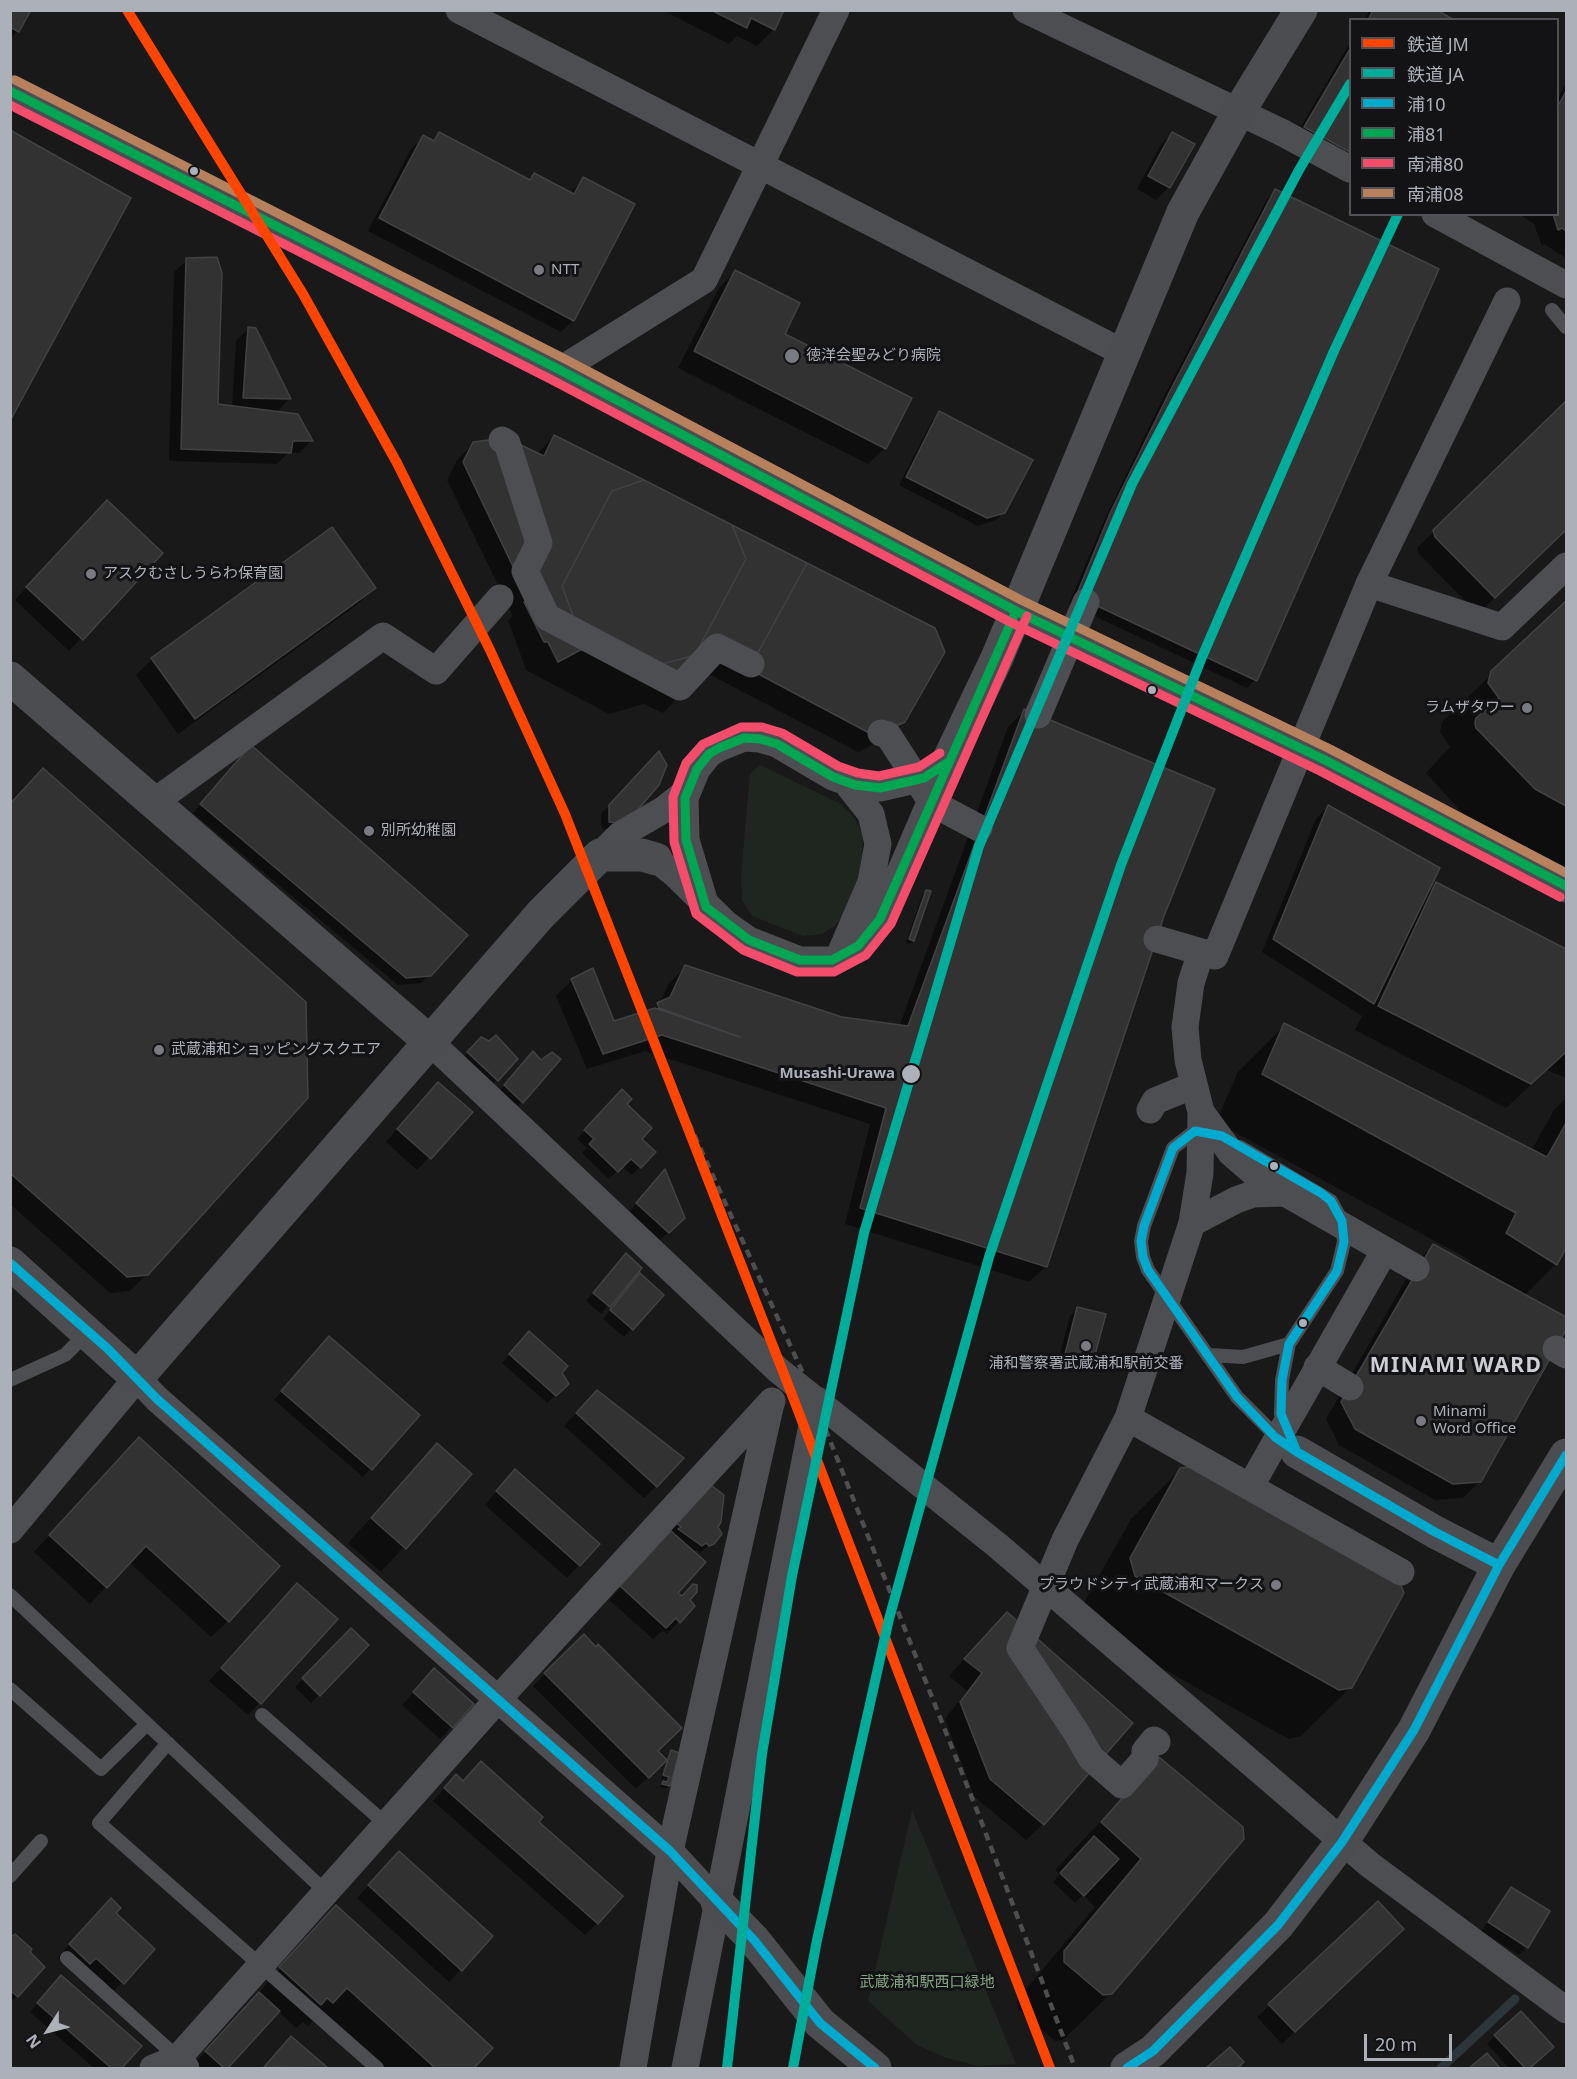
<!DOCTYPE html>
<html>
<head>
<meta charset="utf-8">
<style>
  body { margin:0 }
  #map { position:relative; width:1577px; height:2079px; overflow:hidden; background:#191919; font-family:"Noto Sans","Noto Sans JP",sans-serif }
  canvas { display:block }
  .frame { position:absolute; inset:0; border:12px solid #abb0b9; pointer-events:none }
  .legend { position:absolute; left:1349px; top:18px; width:210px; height:198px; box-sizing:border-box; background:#131315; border:2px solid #505257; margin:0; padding:8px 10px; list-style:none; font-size:18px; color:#abb0b9 }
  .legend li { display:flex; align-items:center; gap:12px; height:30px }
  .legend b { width:30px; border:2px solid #505257 }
  .north { position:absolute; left:18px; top:2001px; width:60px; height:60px; -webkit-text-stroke:4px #131315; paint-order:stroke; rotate:234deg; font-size:16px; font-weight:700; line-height:24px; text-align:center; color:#abb0b9 }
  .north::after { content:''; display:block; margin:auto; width:21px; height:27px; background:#abb0b9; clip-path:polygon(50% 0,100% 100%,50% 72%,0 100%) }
  .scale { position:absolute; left:1364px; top:2034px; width:88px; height:27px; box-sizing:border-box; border:3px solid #abb0b9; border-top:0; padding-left:8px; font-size:18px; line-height:21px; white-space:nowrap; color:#abb0b9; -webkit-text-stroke:4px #131315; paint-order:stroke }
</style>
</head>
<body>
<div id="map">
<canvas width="1577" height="2079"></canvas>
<div class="frame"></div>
<ul class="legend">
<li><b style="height:8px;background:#ff4500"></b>鉄道 JM</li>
<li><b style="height:8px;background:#00ac9a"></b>鉄道 JA</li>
<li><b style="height:8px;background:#00a9ce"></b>浦10</li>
<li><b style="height:8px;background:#00a651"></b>浦81</li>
<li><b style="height:8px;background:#f44d6c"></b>南浦80</li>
<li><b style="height:8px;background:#b6815c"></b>南浦08</li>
</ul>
<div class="north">N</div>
<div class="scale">20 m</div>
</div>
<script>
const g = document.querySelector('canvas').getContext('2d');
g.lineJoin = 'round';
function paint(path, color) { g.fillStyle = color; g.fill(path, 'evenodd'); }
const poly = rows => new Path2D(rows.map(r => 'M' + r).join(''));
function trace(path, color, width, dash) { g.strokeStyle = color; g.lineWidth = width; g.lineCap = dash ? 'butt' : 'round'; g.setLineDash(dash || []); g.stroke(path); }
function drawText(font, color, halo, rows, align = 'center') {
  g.font = font + ' "Noto Sans","Noto Sans JP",sans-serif'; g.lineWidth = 6; g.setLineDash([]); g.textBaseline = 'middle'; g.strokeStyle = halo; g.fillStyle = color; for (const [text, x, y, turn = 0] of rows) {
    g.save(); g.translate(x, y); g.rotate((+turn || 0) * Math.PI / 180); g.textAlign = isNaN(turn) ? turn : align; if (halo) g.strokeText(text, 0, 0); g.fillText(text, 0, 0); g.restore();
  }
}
paint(poly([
  [760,765,841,804,855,819,863,836,861,880,850,908,835,926,821,934,803,936,752,916,742,900,741,874,750,774],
  [912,1810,1016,2064,979,2066,946,2058,917,2045,868,2001]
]), '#1f2620');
paint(poly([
  [10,10,18,31,10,39],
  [662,10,783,10,774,29,757,46,737,36,729,44],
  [1370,10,1434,10,1451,20,1364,20],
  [1350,43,1350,171,1293,140],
  [1566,83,1566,258,1544,244,1542,246,1534,224,1519,214,1558,214,1558,98],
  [1172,133,1192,144,1169,187,1156,200,1137,189,1160,146],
  [439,134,528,181,534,175,570,193,583,179,573,320,561,332,368,231,411,149,423,137,432,141],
  [1275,191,1255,680,1247,688,1069,604,1104,521,1162,400,1267,199],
  [187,260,217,406,232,408,236,341,248,329,255,330,289,399,276,413,311,441,299,453,288,453,277,464,169,461,174,272],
  [735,271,783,334,885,448,868,464,678,368,719,288],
  [1566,403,1566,529,1478,614,1419,554,1417,548],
  [940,413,1004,512,996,520,978,526,899,485,932,421],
  [554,436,904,721,887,738,858,752,703,671,663,713,644,704,609,714,526,670,508,620,513,616,447,480,457,460,474,443,537,454],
  [94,514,161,553,69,651,15,600],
  [374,588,358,604,178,734,136,675,152,659],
  [1566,603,1566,880,1485,838,1426,773,1450,747,1440,732,1442,722],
  [1025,710,1163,916,1046,1266,1029,1282,845,1224,870,1124,645,1051,587,1069,556,996,572,980,613,1023,651,1011,660,1003,669,983,686,967,842,1019,899,1027,1008,727],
  [658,754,612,828,602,829,601,814],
  [243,755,429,975,421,983,398,985,193,813],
  [10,804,147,1274,130,1291,110,1293,10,1204],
  [1328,806,1426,895,1437,884,1566,950,1566,1078,1547,1070,1506,1108,1355,1030,1362,1016,1262,952,1316,819],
  [926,891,913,940,910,944,906,943,922,895],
  [1285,1025,1531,1151,1554,1110,1566,1098,1566,1245,1556,1264,1524,1296,1566,1319,1566,1327,1480,1481,1463,1498,1435,1500,1339,1445,1326,1419,1416,1262,1433,1246,1468,1265,1470,1260,1216,1122,1238,1072],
  [473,1047,516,1059,489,1088,460,1061],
  [525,1061,522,1102,514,1109,497,1094],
  [426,1096,471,1112,417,1170,386,1142],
  [614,1099,625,1104,640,1139,654,1152,632,1175,622,1166,609,1179,582,1153,587,1148,577,1139],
  [657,1179,683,1218,660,1240,629,1212],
  [626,1255,640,1268,601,1314,586,1301],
  [632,1283,661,1295,624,1337,603,1319],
  [1078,1308,1092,1361,1084,1370,1058,1362,1070,1316],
  [522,1342,560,1373,567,1384,547,1403,502,1363],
  [321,1346,418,1415,363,1477,274,1400],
  [585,1404,656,1486,644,1498,564,1426],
  [437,1445,470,1474,381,1572,348,1543],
  [123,1455,228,1621,211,1637,129,1562,90,1604,34,1552],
  [1181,1469,1351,1687,1301,1736,1289,1739,1086,1626,1081,1608,1131,1519],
  [503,1483,579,1565,567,1578,485,1505],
  [699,1492,712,1542,700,1553,697,1550,693,1553,676,1593,693,1606,667,1634,663,1630,653,1639,609,1600,671,1533,668,1530],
  [285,1597,335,1619,248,1715,209,1681],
  [351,1630,367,1645,311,1703,295,1687],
  [990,1630,1043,1824,1026,1840,974,1796,945,1719,967,1691,949,1676],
  [584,1636,656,1752,665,1760,636,1789,533,1686],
  [422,1683,472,1704,440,1739,402,1705],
  [671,1752,678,1754,668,1786,665,1789,660,1787,666,1780,661,1779],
  [1159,1759,1241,1828,1111,1993,1063,2040,1055,2041,1018,2009,1017,2000,1095,1907,1083,1895,1075,1903,1053,1882,1060,1874,1055,1870],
  [456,1776,597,1923,585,1935,433,1801],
  [387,1865,461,1969,449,1982,357,1898],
  [1511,1889,1527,1947,1519,1955,1481,1931],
  [336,1907,490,2048,472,2068,385,2068,322,2011,308,2026,303,2022,296,2028,278,2011,226,2068,198,2068,194,2064],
  [98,1913,114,1913,153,1949,110,1995,77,1975,58,1957],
  [10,1936,17,1996,10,2002],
  [1390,1941,1282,2044,1257,2017,1270,2005],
  [53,1985,140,2046,120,2068,94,2068,30,2012],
  [1495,2036,1544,2055,1529,2068,1509,2068,1487,2044],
  [291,2038,325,2068,263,2068]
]), '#0007');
trace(poly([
  [1441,2068,1515,1999]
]), '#2c353a', 9);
const building = poly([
  [10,10,31,10,19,32,10,27,10,10],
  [711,10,784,10,775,30,751,18,747,28,711,10],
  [1373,10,1437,10,1454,20,1368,20,1373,10],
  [1350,49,1350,152,1304,127,1350,49],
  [1566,91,1566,231,1562,228,1558,230,1553,214,1558,214,1558,106,1566,91],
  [10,130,131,198,10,421,10,130],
  [439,132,530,180,534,173,574,194,583,177,635,204,574,321,379,218,423,135,434,141,439,132],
  [1172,132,1195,144,1170,188,1148,176,1172,132],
  [1275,189,1439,269,1257,681,1076,596,1111,511,1170,391,1275,189],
  [217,257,222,273,218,404,298,414,313,441,293,441,291,453,181,449,186,258,217,257],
  [735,270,800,303,785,334,912,398,886,449,694,351,735,270],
  [248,327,256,328,291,399,243,398,248,327],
  [1566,401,1566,530,1495,598,1435,537,1433,530,1566,401],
  [939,411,1033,460,1005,513,987,518,906,477,939,411],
  [554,435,644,480,612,491,562,586,575,621,659,665,695,655,746,559,732,525,807,563,749,669,720,655,680,698,584,648,558,662,548,642,544,642,524,602,529,600,463,462,473,442,488,440,499,446,504,437,544,456,554,435],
  [644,480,732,525,746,559,695,655,659,665,575,621,562,586,612,491,644,480],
  [107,500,163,553,83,640,26,587,107,500],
  [332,527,376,588,195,719,151,658,332,527],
  [807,563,935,628,945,652,905,722,875,736,749,669,807,563],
  [1566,601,1566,806,1535,789,1476,728,1475,723,1476,718,1499,698,1488,683,1491,671,1566,601],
  [1024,709,1215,789,1164,916,1047,1267,860,1208,886,1108,662,1035,603,1054,571,979,593,968,614,1021,655,1008,740,1037,659,1008,657,1003,670,997,685,965,842,1017,908,1026,1024,709],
  [251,745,468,935,431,976,406,978,200,804,251,745],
  [659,751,667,765,659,785,635,813,616,823,609,822,609,805,659,751],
  [43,768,306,1002,308,1098,148,1275,127,1277,10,1173,10,804,43,768],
  [1328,805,1440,868,1374,1004,1273,939,1328,805],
  [1436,882,1566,949,1566,1052,1531,1084,1378,1006,1436,882],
  [926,890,931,891,914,941,909,939,926,890],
  [1284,1023,1547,1157,1566,1123,1566,1248,1557,1265,1506,1233,1516,1213,1262,1074,1284,1023],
  [496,1035,518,1059,498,1081,467,1052,481,1037,489,1041,496,1035],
  [533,1051,541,1060,552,1052,561,1059,523,1103,504,1085,533,1051],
  [438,1082,473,1112,431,1159,397,1129,438,1082],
  [622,1089,632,1099,627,1104,652,1128,642,1139,656,1152,641,1168,631,1159,618,1172,589,1144,594,1139,584,1130,622,1089],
  [665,1169,685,1218,669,1233,636,1203,665,1169],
  [1433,1244,1566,1317,1566,1330,1481,1482,1453,1484,1355,1429,1341,1402,1433,1244],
  [626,1253,642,1268,610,1307,593,1293,626,1253],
  [640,1273,664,1295,633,1330,610,1310,640,1273],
  [1077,1307,1106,1314,1093,1362,1065,1354,1077,1307],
  [529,1331,568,1366,562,1373,569,1384,556,1396,509,1354,529,1331],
  [329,1336,420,1415,372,1470,281,1391,329,1336],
  [597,1390,684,1458,657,1487,576,1413,597,1390],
  [139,1437,280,1566,229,1622,146,1546,107,1588,49,1535,139,1437],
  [437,1443,472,1474,406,1549,371,1518,437,1443],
  [1196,1466,1398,1578,1404,1593,1352,1688,1339,1690,1135,1576,1130,1558,1180,1468,1196,1466],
  [515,1469,600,1544,580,1566,496,1491,515,1469],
  [707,1482,724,1495,721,1522,718,1527,722,1534,714,1544,709,1546,706,1543,702,1546,678,1529,681,1527,675,1522,707,1482],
  [671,1531,706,1562,678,1593,682,1596,693,1584,697,1585,697,1592,690,1600,695,1606,680,1623,676,1618,666,1628,620,1586,671,1531],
  [297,1583,338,1619,261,1704,221,1668,297,1583],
  [1007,1612,1133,1723,1044,1825,990,1779,960,1702,982,1673,964,1659,1007,1612],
  [351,1628,369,1645,320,1696,302,1678,351,1628],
  [584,1634,596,1647,598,1644,682,1728,658,1751,667,1760,649,1778,544,1673,584,1634],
  [434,1668,474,1704,453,1728,413,1692,434,1668],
  [671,1750,680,1753,670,1786,662,1784,663,1781,667,1782,669,1777,663,1775,671,1750],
  [1159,1757,1243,1827,1244,1839,1112,1994,1103,1995,1064,1962,1064,1951,1141,1859,1101,1822,1159,1757],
  [481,1761,543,1817,539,1822,623,1896,598,1924,444,1788,456,1774,463,1781,481,1761],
  [1094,1836,1119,1859,1084,1896,1060,1873,1094,1836],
  [399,1851,493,1936,462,1971,368,1885,399,1851],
  [1511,1887,1550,1911,1528,1948,1488,1922,1511,1887],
  [111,1898,121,1908,116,1913,155,1949,124,1984,96,1958,90,1964,69,1944,111,1898],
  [1378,1901,1404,1929,1295,2032,1268,2004,1378,1901],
  [336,1905,493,2048,474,2068,435,2068,347,1988,333,2003,327,1998,321,2005,279,1967,336,1905],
  [10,1934,13,1936,15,1934,32,1949,30,1952,45,1967,18,1997,10,1990,10,1934],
  [61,1975,142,2046,122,2068,111,2068,37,2003,61,1975],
  [259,1992,280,2011,228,2068,224,2068,205,2051,259,1992],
  [1521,2011,1554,2047,1530,2068,1525,2068,1494,2035,1521,2011],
  [291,2036,328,2068,264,2067,291,2036],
  [1230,2047,1244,2062,1238,2068,1206,2068,1230,2047],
  [1487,2053,1500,2068,1469,2068,1487,2053]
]);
paint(building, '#323233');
trace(building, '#414245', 1.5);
trace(poly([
  [1552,310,1566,327],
  [1202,1131,1195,1131,1173,1148,1144,1226,1141,1241,1143,1257,1148,1270,1237,1397,1280,1440],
  [1240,1147,1331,1201,1342,1221,1344,1242,1337,1271,1289,1344,1282,1380,1281,1414,1284,1422],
  [1209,1355,1243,1357,1289,1344],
  [10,1380,65,1355,88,1332],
  [10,1595,327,1893],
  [10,1689,101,1769,147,1724],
  [262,1715,387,1825],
  [168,1743,99,1823,377,2068],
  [10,1876,41,1841],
  [67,1958,178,2058]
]), '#4d4e52', 14);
trace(poly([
  [459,10,1122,352],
  [1026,10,1281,132,1350,169],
  [1435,214,1566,285],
  [560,370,704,280,836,10],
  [502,440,507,443,539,543,525,571,547,617,680,687,717,647,751,664],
  [1369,584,1502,627,1566,566],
  [154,802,383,636,436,671,500,598],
  [600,855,620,835,663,810,687,791],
  [656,859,676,875,726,924,749,940,800,960,832,960,858,946,880,919,947,763],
  [704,900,686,840,685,798,697,769,709,754,719,748,744,738,760,739,777,744,833,777,855,785,880,788,924,778,938,769],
  [840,954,871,882,878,844,871,814,845,781],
  [429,1041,778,1370,997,1545,1370,1865,1566,2010],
  [1192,1223,1236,1200,1253,1194,1284,1193],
  [1556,1349,1566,1355],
  [1317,1367,1350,1387],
  [1128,1418,1250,1487],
  [10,1530,137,1378,157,1399,670,1851,717,1902],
  [178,2058,499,1698,772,1401],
  [153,2068,178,2058,186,2068],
  [633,2068,670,1851,771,1403],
  [685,2068,817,1400]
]), '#4d4e52', 27);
trace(poly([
  [10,91,560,370,1016,611,1325,760,1566,886],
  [10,678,429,1041],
  [947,763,997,658,1183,212,1238,113,1301,10],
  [10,1263,137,1378,541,914,600,855,642,855,656,859],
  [1297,1452,1435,1532,1499,1565],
  [717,1902,754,1940,820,2023,875,2068],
  [1127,2068,1153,2051,1278,1925,1342,1842,1414,1730,1499,1565,1566,1455]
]), '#4c4d50', 33);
trace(poly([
  [677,1097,806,1380,978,1813,1075,2068]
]), '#4e4e50', 4.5, [8, 6]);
trace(poly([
  [1038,715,1086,602],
  [881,733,888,735,932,803,979,828],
  [1157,939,1215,956,1369,584,1507,301],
  [1150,1110,1155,1101,1194,1085],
  [1201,1112,1231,1153,1261,1179,1416,1268],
  [1385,1250,1250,1487,1401,1572],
  [1157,1742,1154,1740,1145,1751,1145,1759,1122,1785,1091,1758,1076,1732,1020,1648,1065,1540,1128,1418,1192,1223,1200,1173,1201,1112,1188,1060,1185,1027,1191,983,1201,952]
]), '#4d4e52', 27);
trace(poly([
  [1195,1131,1222,1136,1321,1193,1331,1201,1342,1221,1344,1242,1337,1271,1289,1344,1282,1380,1281,1414,1297,1452,1275,1437,1237,1397,1148,1270,1143,1257,1141,1241,1144,1226,1173,1148,1195,1131],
  [10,1263,107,1348,157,1399,670,1851,754,1940,820,2023,875,2068],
  [1297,1452,1435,1532,1499,1565],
  [1127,2068,1153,2051,1278,1925,1342,1842,1414,1730,1499,1565,1566,1455]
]), '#00a9ce', 9);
trace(poly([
  [10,91,560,370,1016,611,1325,760,1566,886],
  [947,763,924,778,880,788,855,785,833,777,777,744,760,739,744,738,719,748,709,754,697,769,685,798,686,840,706,907,749,940,800,960,832,960,858,946,880,919,1016,611]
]), '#00a651', 9);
trace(poly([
  [10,105,554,381,1010,622,1320,771,1560,897],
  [940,753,919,767,879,776,858,773,838,766,782,733,762,727,741,727,703,744,686,763,673,797,674,842,696,914,743,950,797,972,834,972,866,955,891,924,1027,616]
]), '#f44d6c', 9);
trace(poly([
  [15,80,565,359,1021,600,1330,749,1566,873]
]), '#b6815c', 9);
trace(poly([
  [127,10,303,294,397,463,490,650,565,814,789,1387,1050,2068]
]), '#ff4500', 10);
trace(poly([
  [727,2068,762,1754,792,1576,864,1233,979,846,1132,484,1299,170,1350,84],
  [793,2068,817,1940,889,1619,989,1257,1121,865,1202,657,1334,351,1398,214]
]), '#00ac9a', 10);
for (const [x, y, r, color] of [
  [194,171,5,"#abb0b9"],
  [539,270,6,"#787b81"],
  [792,356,8,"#787b81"],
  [91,574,6,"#787b81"],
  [1152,690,5,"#abb0b9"],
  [1527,708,6,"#787b81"],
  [369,831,6,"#787b81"],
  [159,1050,6,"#787b81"],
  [911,1074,10,"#abb0b9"],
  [1274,1166,5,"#abb0b9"],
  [1303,1323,5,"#abb0b9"],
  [1086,1346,6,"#787b81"],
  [1421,1421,6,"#787b81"],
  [1276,1585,6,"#787b81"]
]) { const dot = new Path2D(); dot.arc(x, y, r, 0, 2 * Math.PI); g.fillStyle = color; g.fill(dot); trace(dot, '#131315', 2); }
drawText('15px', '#abb0b9', '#131315', [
  ["NTT",551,270],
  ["徳洋会聖みどり病院",806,356],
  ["アスクむさしうらわ保育園",103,574],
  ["ラムザタワー",1515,708,"right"],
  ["別所幼稚園",381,831],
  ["武蔵浦和ショッピングスクエア",171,1050],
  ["浦和警察署武蔵浦和駅前交番",1086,1364,"center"],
  ["Minami",1433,1412],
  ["Word Office",1433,1429],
  ["プラウドシティ武蔵浦和マークス",1264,1585,"right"]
], 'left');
drawText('bold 15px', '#abb0b9', '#131315', [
  ["Musashi-Urawa",895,1074]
], 'right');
drawText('15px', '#83a383', '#131315', [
  ["武蔵浦和駅西口緑地",927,1983]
]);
g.letterSpacing = '1.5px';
drawText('bold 21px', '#cccfd5', '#131315', [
  ["MINAMI WARD",1456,1366]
]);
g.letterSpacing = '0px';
</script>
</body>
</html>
